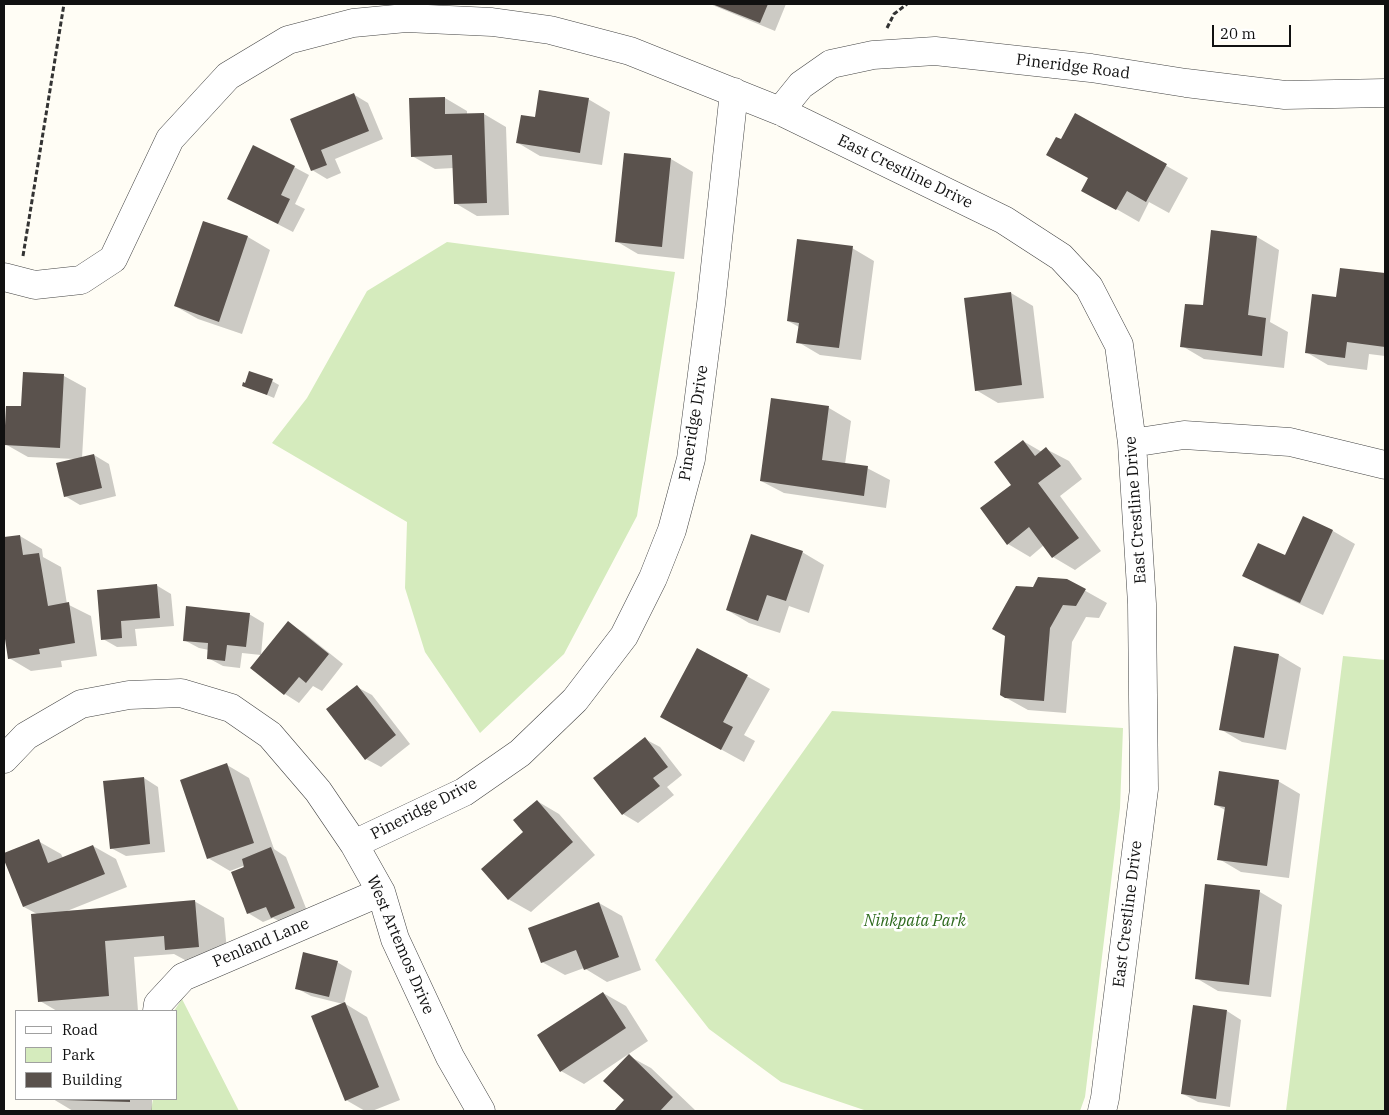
<!DOCTYPE html>
<html>
<head>
<meta charset="utf-8">
<style>
  body { margin:0 }
  #map { position:relative; width:1389px; height:1115px; overflow:hidden; background:#fffdf5; font-family:"IBM Plex Serif",serif }
  canvas { display:block }
  .frame { position:absolute; inset:0; border:5px solid #111; pointer-events:none }
  .legend { position:absolute; left:15px; top:1010px; width:162px; height:90px; box-sizing:border-box; background:#fff; border:1px solid #a0a0a0; margin:0; padding:6px 9px; list-style:none; font-size:15px; color:#111 }
  .legend li { display:flex; align-items:center; gap:10px; height:25px }
  .legend b { width:25px; border:1px solid #a0a0a0 }
  .scale { position:absolute; left:1212px; top:25px; width:79px; height:22px; box-sizing:border-box; border:2px solid #111; border-top:0; padding-left:6px; font-size:15px; line-height:18px; white-space:nowrap; color:#111; -webkit-text-stroke:4px #fff; paint-order:stroke }
</style>
</head>
<body>
<div id="map">
<canvas width="1389" height="1115"></canvas>
<div class="frame"></div>
<ul class="legend">
<li><b style="height:6px;background:#fff"></b>Road</li>
<li><b style="height:14px;background:#d5ebbd"></b>Park</li>
<li><b style="height:14px;background:#5a524d"></b>Building</li>
</ul>
<div class="scale">20 m</div>
</div>
<script>
const g = document.querySelector('canvas').getContext('2d');
g.lineJoin = 'round';
function paint(path, color) { g.fillStyle = color; g.fill(path, 'evenodd'); }
const poly = rows => new Path2D(rows.map(r => 'M' + r).join(''));
function trace(path, color, width, dash) { g.strokeStyle = color; g.lineWidth = width; g.lineCap = dash ? 'butt' : 'round'; g.setLineDash(dash || []); g.stroke(path); }
function drawText(font, color, halo, rows, align = 'center') {
  g.font = font + ' "IBM Plex Serif",serif'; g.lineWidth = 5; g.setLineDash([]); g.textBaseline = 'middle'; g.strokeStyle = halo; g.fillStyle = color; for (const [text, x, y, turn = 0] of rows) {
    g.save(); g.translate(x, y); g.rotate((+turn || 0) * Math.PI / 180); g.textAlign = isNaN(turn) ? turn : align; if (halo) g.strokeText(text, 0, 0); g.fillText(text, 0, 0); g.restore();
  }
}
paint(poly([
  [447,242,675,272,637,516,564,654,480,733,425,652,405,588,407,522,272,443,307,398,367,291],
  [1343,656,1385,660,1385,1111,1286,1111],
  [832,711,1123,728,1120,808,1085,1097,1080,1111,867,1111,781,1082,709,1029,655,960],
  [182,999,239,1111,151,1111,153,1099,176,1099,176,1011,174,1011]
]), '#d5ebbd');
paint(poly([
  [710,4,786,4,775,31],
  [353,94,368,103,383,139,335,159,341,173,327,179,312,170,292,120],
  [445,98,467,111,467,115,484,114,506,127,509,215,477,216,455,203,454,168,435,169,412,156],
  [588,99,610,112,602,165,540,156,518,143],
  [1076,115,1188,178,1169,213,1149,202,1139,222,1083,190,1089,178,1061,141],
  [626,154,671,159,693,172,684,259,638,254,616,241],
  [294,167,309,175,295,204,305,209,293,232,229,199],
  [204,222,248,237,270,250,242,334,198,319,175,306],
  [1257,237,1279,250,1270,322,1288,332,1284,368,1204,359,1182,346,1204,307],
  [852,248,874,261,861,360,820,355,798,342,799,327,788,321],
  [1341,269,1385,274,1385,356,1369,354,1367,370,1328,365,1306,352,1337,298],
  [1011,293,1033,306,1044,398,998,403,976,390],
  [64,376,86,388,82,458,94,455,109,464,116,496,80,505,65,496,75,459,28,457,5,444],
  [272,381,279,385,274,398,243,385],
  [773,400,829,408,851,421,845,464,867,468,890,480,886,508,784,493,761,481],
  [1023,441,1042,452,1046,449,1069,461,1082,479,1060,496,1101,551,1075,570,1053,557,1044,545,1030,557,1008,544,1012,485],
  [1304,518,1333,531,1355,544,1323,615,1266,588,1244,576,1286,557],
  [20,536,42,549,43,557,61,567,67,604,91,616,97,656,61,661,62,667,31,671,9,658,6,640,4,639,4,538],
  [802,552,824,565,809,613,789,606,780,633,749,623,727,610],
  [1066,580,1107,603,1099,618,1086,617,1072,642,1066,713,1028,710,1001,695,1033,589],
  [156,585,171,594,174,626,135,629,137,646,117,647,103,639],
  [249,614,264,623,261,655,242,653,240,668,223,666,208,658,209,650,199,648,184,640],
  [288,623,303,632,343,664,322,691,313,686,299,703,285,694],
  [698,649,770,689,744,735,755,741,744,762,684,729],
  [1279,655,1301,668,1286,750,1242,742,1220,729],
  [357,687,372,695,410,744,381,767,366,759],
  [645,739,660,747,682,775,667,787,674,795,638,823,623,814,595,778],
  [227,765,249,778,274,849,286,857,309,916,287,925,273,918,263,922,248,913,243,866,230,871,208,858],
  [144,778,158,787,165,852,126,856,111,848],
  [1278,781,1300,794,1289,878,1241,872,1219,859,1225,810,1216,805],
  [537,801,559,814,595,855,531,912,508,899],
  [38,841,61,854,63,858,93,846,116,859,127,887,67,911,194,901,224,918,228,963,196,966,174,954,134,957,138,1011,57,1011,40,1001,37,914,24,907,4,856,4,855],
  [1260,892,1282,905,1271,997,1218,991,1196,978],
  [599,903,622,916,641,970,607,982,584,968,565,975,542,962],
  [337,962,352,971,344,1003,367,1017,400,1100,372,1111,365,1111,346,1100,343,1004,311,996,296,988],
  [603,993,626,1006,648,1041,584,1084,561,1071],
  [1227,1011,1241,1020,1230,1107,1198,1102,1183,1094],
  [629,1056,651,1068,695,1110,615,1111,626,1100],
  [53,1099,152,1099,152,1111,73,1111]
]), '#0003');
paint(poly([
  [712,4,768,4,760,23],
  [539,90,589,98,580,153,516,143,521,115,535,117],
  [354,93,369,131,321,150,327,165,311,171,290,119],
  [445,97,445,114,484,113,487,203,454,204,452,155,411,157,409,98],
  [1075,113,1167,164,1146,202,1127,191,1116,210,1081,191,1088,178,1046,155,1056,137,1061,139],
  [253,145,295,166,281,195,290,199,278,224,227,199],
  [624,153,671,158,662,247,615,242],
  [203,221,248,236,219,322,174,306],
  [1211,230,1257,236,1248,315,1266,318,1262,356,1180,347,1185,304,1203,305],
  [797,239,853,246,839,348,796,343,799,323,787,321],
  [1340,268,1385,273,1385,347,1347,342,1345,358,1305,353,1312,294,1336,297],
  [1011,292,1022,385,975,391,964,298],
  [249,371,273,379,267,395,242,386,243,382,245,383],
  [23,372,64,374,60,448,4,445,6,406,21,406],
  [771,398,829,406,822,460,868,466,864,496,760,481],
  [1023,440,1035,456,1046,447,1061,466,1038,483,1079,538,1052,558,1029,527,1007,545,980,508,1011,485,994,462],
  [94,454,102,488,64,497,56,463],
  [1303,516,1333,530,1300,603,1242,576,1258,543,1285,555],
  [751,534,803,551,786,601,767,595,758,621,726,610],
  [20,535,23,555,39,553,48,606,69,602,75,643,39,649,40,654,8,659,4,632,4,537],
  [1038,577,1067,579,1086,589,1076,606,1063,605,1050,628,1044,701,1005,698,1000,695,1005,636,992,629,1016,586,1033,587],
  [157,584,160,618,121,621,122,638,101,640,97,590],
  [186,606,250,613,246,647,227,645,225,661,207,659,208,643,183,641],
  [288,621,329,654,306,683,299,677,284,695,250,668],
  [1234,646,1279,654,1264,738,1219,730],
  [697,648,748,675,723,722,733,727,721,750,660,717],
  [357,685,396,735,365,760,326,709],
  [645,737,668,767,653,778,660,786,622,815,593,778],
  [227,763,254,843,207,859,180,780],
  [1219,771,1279,780,1267,866,1217,860,1225,807,1214,805],
  [144,777,150,844,110,849,103,781],
  [537,800,573,842,508,900,481,869,523,832,513,820],
  [39,839,48,863,93,845,105,874,23,907,4,860,4,853],
  [271,847,295,908,271,918,266,907,247,914,231,872,244,867,242,859],
  [1205,884,1260,890,1249,985,1195,979],
  [195,900,199,947,165,950,164,936,105,941,109,996,38,1002,31,914],
  [599,902,619,957,584,970,576,950,541,963,528,928],
  [303,952,338,961,329,997,295,989],
  [603,992,626,1028,560,1072,537,1035],
  [345,1002,379,1087,345,1101,311,1016],
  [1193,1005,1227,1010,1216,1099,1181,1094],
  [629,1054,673,1097,660,1111,614,1111,624,1100,603,1081],
  [63,1099,130,1099,130,1102,63,1100]
]), '#5a524d');
const minor = poly([
  [780,111,801,85,831,64,873,55,935,51,1091,68,1186,83,1285,95,1385,93],
  [4,277,35,285,81,280,113,259,170,139,228,76,288,40,353,23,406,18,492,22,550,30,630,51,780,111,1004,220,1061,257,1089,287,1119,345,1132,443,1142,604,1144,789,1105,1098,1102,1111],
  [1132,443,1184,435,1290,442,1385,465],
  [4,759,26,736,81,704,129,695,181,693,231,708,270,735,318,791,354,844,381,892,395,939,450,1057,481,1111],
  [354,844,464,792,520,753,575,700,624,636,653,578,672,530,691,459,711,304,734,92],
  [157,1011,158,1004,183,977,381,892]
]);
trace(minor, '#444', 29);
trace(poly([
  [887,28,894,14,907,4],
  [23,256,64,4]
]), '#333', 3, [5, 2.5]);
trace(minor, '#fff', 28);
drawText('16px', '#111', '#fff', [
  ["Pineridge Road",1073,67,7],
  ["East Crestline Drive",905,172,26],
  ["Pineridge Drive",694,423,-81],
  ["East Crestline Drive",1136,510,-94],
  ["Pineridge Drive",424,809,-27],
  ["East Crestline Drive",1128,914,-83],
  ["Penland Lane",261,943,-23],
  ["West Artemos Drive",400,945,67]
]);
drawText('italic 16px', '#2f6b1f', '#fff', [
  ["Ninkpata Park",915,921]
]);
</script>
</body>
</html>
